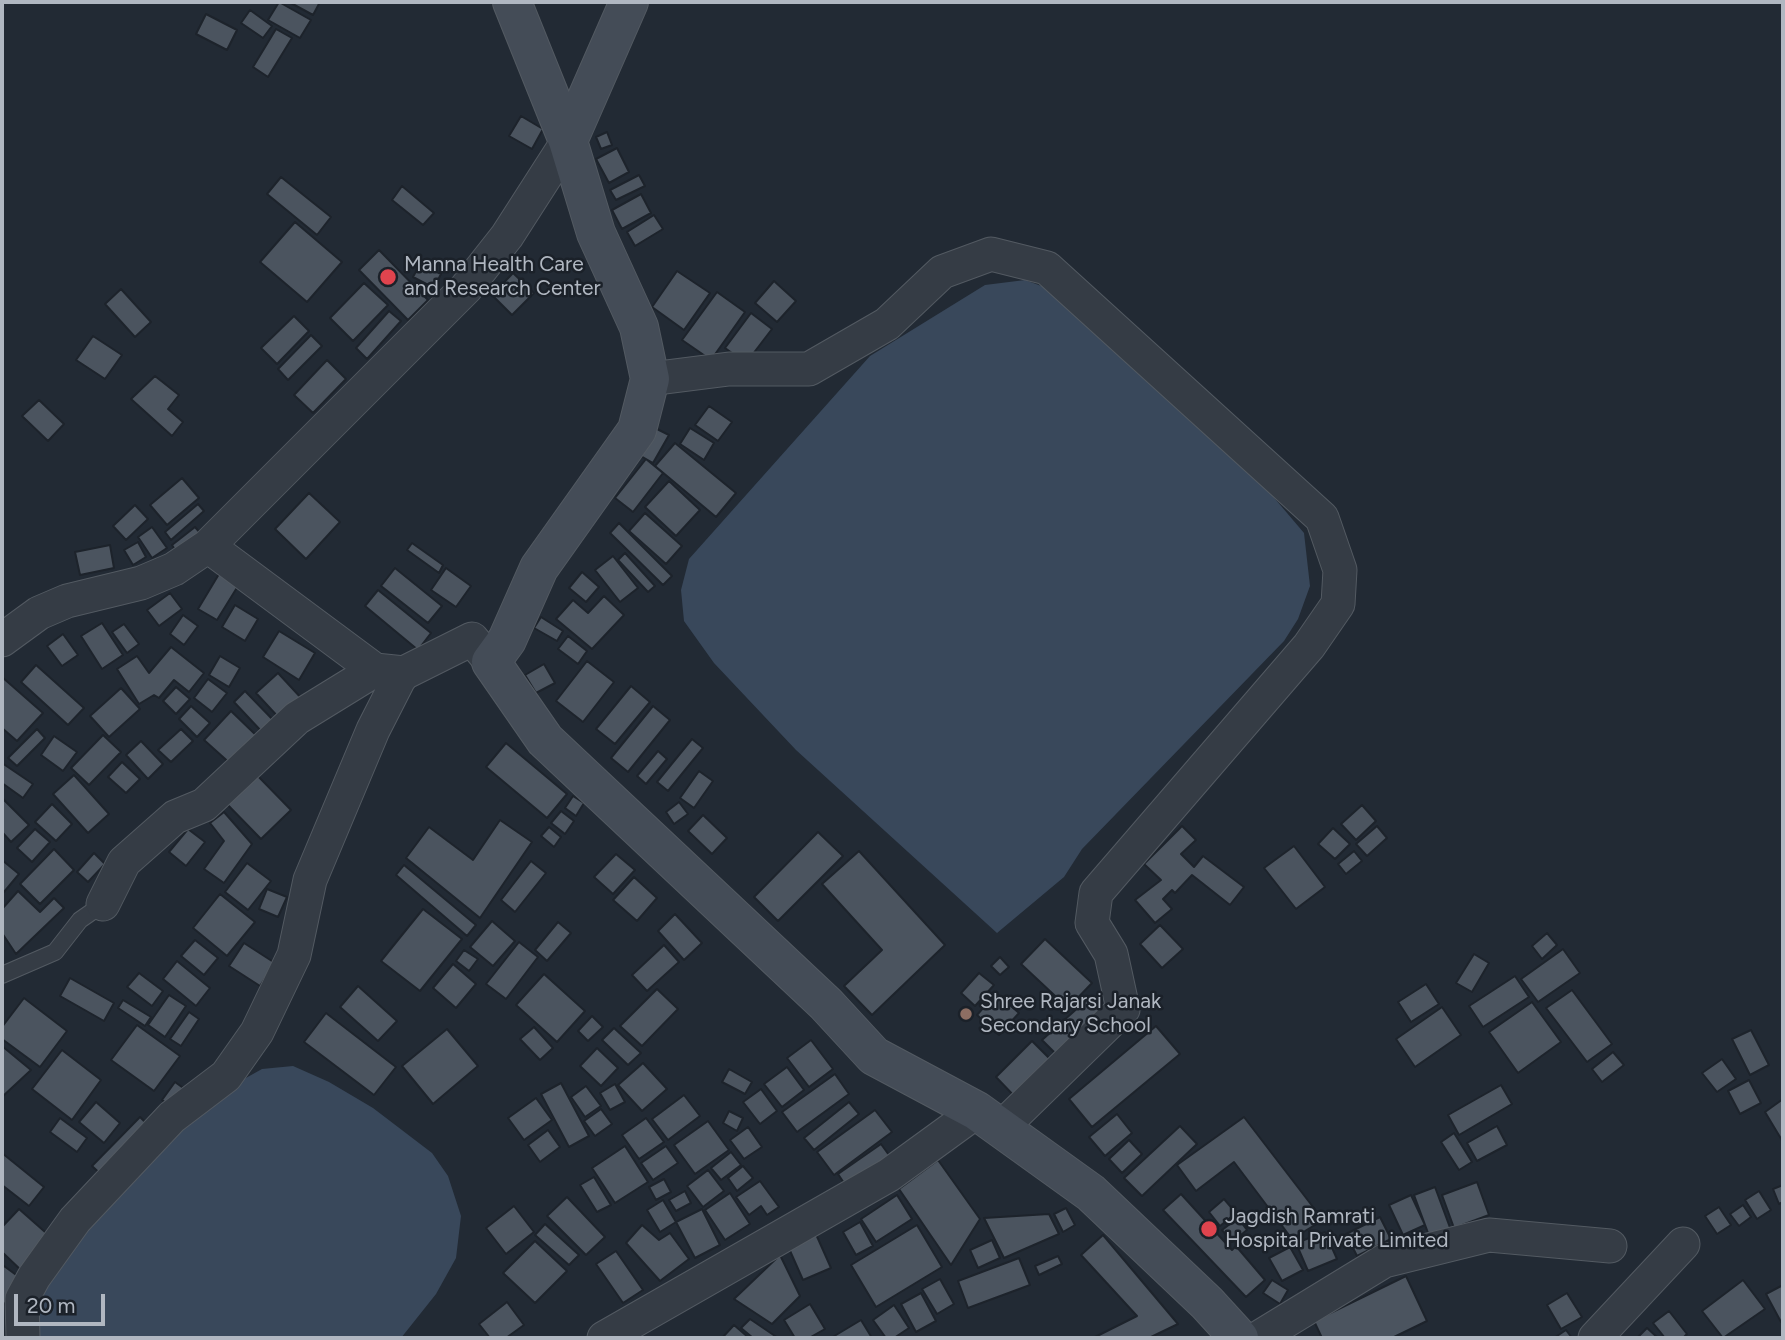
<!DOCTYPE html>
<html>
<head>
<meta charset="utf-8">
<style>
  body { margin:0 }
  #map { position:relative; width:1785px; height:1340px; overflow:hidden; background:#222a34; font-family:Figtree,sans-serif }
  canvas { display:block }
  .frame { position:absolute; inset:0; border:4px solid #b0b7c1; pointer-events:none }
  .scale { position:absolute; left:14px; top:1294px; width:91px; height:32px; box-sizing:border-box; border:4px solid #b0b7c1; border-top:0; padding-left:9px; font-size:21px; line-height:24px; white-space:nowrap; color:#b0b7c1; -webkit-text-stroke:5px #1b2129; paint-order:stroke }
</style>
</head>
<body>
<div id="map">
<canvas width="1785" height="1340"></canvas>
<div class="frame"></div>
<div class="scale">20 m</div>
</div>
<script>
const g = document.querySelector('canvas').getContext('2d');
g.lineJoin = 'round';
function paint(path, color) { g.fillStyle = color; g.fill(path, 'evenodd'); }
const poly = rows => new Path2D(rows.map(r => 'M' + r).join(''));
function trace(path, color, width, dash) { g.strokeStyle = color; g.lineWidth = width; g.lineCap = dash ? 'butt' : 'round'; g.setLineDash(dash || []); g.stroke(path); }
function drawText(font, color, halo, rows, align = 'center') {
  g.font = font + ' Figtree,sans-serif'; g.lineWidth = 5; g.setLineDash([]); g.textBaseline = 'middle'; g.strokeStyle = halo; g.fillStyle = color; for (const [text, x, y, turn = 0] of rows) {
    g.save(); g.translate(x, y); g.rotate((+turn || 0) * Math.PI / 180); g.textAlign = isNaN(turn) ? turn : align; if (halo) g.strokeText(text, 0, 0); g.fillText(text, 0, 0); g.restore();
  }
}
paint(poly([
  [1025,280,1055,291,1259,480,1304,533,1310,586,1298,619,1284,641,1082,849,1064,877,997,933,796,750,714,663,684,621,681,590,689,559,870,356,985,285],
  [293,1066,329,1082,373,1108,432,1153,448,1176,461,1216,456,1258,436,1294,401,1338,34,1338,31,1308,54,1266,217,1094,262,1069]
]), '#39485b');
const building = poly([
  [279,2,311,20,300,38,268,20,279,2],
  [289,2,320,2,313,15,289,2],
  [250,10,272,26,263,38,241,23,250,10],
  [206,14,237,30,227,50,196,34,206,14],
  [276,29,292,38,268,77,253,67,276,29],
  [521,116,543,129,532,149,509,136,521,116],
  [607,132,612,145,601,149,596,137,607,132],
  [617,148,629,172,609,183,596,159,617,148],
  [639,175,645,186,616,200,610,190,639,175],
  [281,177,331,217,317,235,267,194,281,177],
  [402,186,434,213,423,225,392,200,402,186],
  [641,194,651,213,622,229,612,210,641,194],
  [654,215,663,229,635,246,627,232,654,215],
  [295,222,342,262,307,302,260,262,295,222],
  [379,250,428,300,408,320,359,270,379,250],
  [420,264,441,274,434,288,413,277,420,264],
  [677,271,710,293,684,330,652,307,677,271],
  [513,273,534,293,512,315,492,295,513,273],
  [774,281,796,301,777,322,755,303,774,281],
  [364,283,388,305,353,341,330,318,364,283],
  [121,289,151,322,135,337,105,304,121,289],
  [717,292,745,312,711,360,682,340,717,292],
  [389,311,401,321,367,359,356,348,389,311],
  [751,313,772,329,746,363,725,348,751,313],
  [294,316,309,331,277,364,261,348,294,316],
  [311,335,322,346,288,380,278,369,311,335],
  [93,336,122,355,105,379,76,360,93,336],
  [327,360,346,379,313,413,294,395,327,360],
  [155,376,179,395,168,409,183,422,172,436,131,399,155,376],
  [39,400,64,424,48,441,22,416,39,400],
  [709,406,732,422,718,441,695,425,709,406],
  [655,428,669,435,653,463,639,455,655,428],
  [690,428,714,443,704,460,680,444,690,428],
  [675,443,736,493,716,517,655,466,675,443],
  [646,459,663,473,633,512,615,498,646,459],
  [182,478,199,498,167,525,150,505,182,478],
  [669,481,700,510,676,536,645,507,669,481],
  [309,493,340,522,306,559,275,529,309,493],
  [198,504,204,511,171,540,165,532,198,504],
  [135,505,148,519,126,540,113,526,135,505],
  [645,513,682,546,666,564,629,531,645,513],
  [619,523,672,576,663,585,610,533,619,523],
  [152,527,167,548,152,558,138,537,152,527],
  [195,527,201,534,177,553,172,545,195,527],
  [138,542,146,557,133,565,124,550,138,542],
  [412,543,443,565,439,573,407,550,412,543],
  [110,545,114,568,80,575,75,552,110,545],
  [625,553,655,586,648,592,618,560,625,553],
  [613,556,638,588,620,602,595,570,613,556],
  [395,568,442,606,428,623,381,586,395,568],
  [446,568,471,586,456,607,431,590,446,568],
  [582,572,599,587,586,602,569,588,582,572],
  [219,574,238,586,217,620,198,609,219,574],
  [378,590,431,633,418,650,365,606,378,590],
  [170,593,182,609,159,626,147,610,170,593],
  [604,596,624,615,592,649,556,619,573,600,588,613,604,596],
  [235,605,258,619,245,641,222,627,235,605],
  [183,615,198,626,184,645,170,634,183,615],
  [541,617,563,631,557,641,534,628,541,617],
  [102,623,123,655,102,669,81,636,102,623],
  [124,624,139,644,127,653,112,632,124,624],
  [279,631,315,653,299,680,263,657,279,631],
  [63,634,78,655,62,666,47,646,63,634],
  [568,636,587,651,578,664,558,649,568,636],
  [171,647,204,673,189,692,174,680,159,698,154,695,139,704,117,669,137,656,149,673,171,647],
  [220,656,240,668,229,687,209,675,220,656],
  [587,661,614,682,583,722,556,701,587,661],
  [544,664,555,683,536,693,525,675,544,664],
  [36,665,84,708,68,725,21,682,36,665],
  [278,673,303,700,281,720,256,693,278,673],
  [2,677,43,713,17,741,2,728,2,677],
  [208,679,227,693,212,712,194,698,208,679],
  [631,686,650,702,615,744,596,729,631,686],
  [176,687,190,699,176,714,163,701,176,687],
  [121,688,140,709,109,737,90,716,121,688],
  [245,691,275,722,263,733,234,702,245,691],
  [191,706,210,723,197,737,179,719,191,706],
  [653,706,670,720,628,772,611,758,653,706],
  [231,711,259,738,233,766,204,740,231,711],
  [37,729,45,738,17,766,8,758,37,729],
  [181,729,193,741,171,762,158,750,181,729],
  [103,735,121,752,89,785,71,768,103,735],
  [54,736,77,752,63,771,41,755,54,736],
  [692,739,703,748,668,791,657,782,692,739],
  [141,741,163,764,148,779,126,755,141,741],
  [506,743,567,794,547,818,486,767,506,743],
  [658,751,667,759,646,784,637,776,658,751],
  [122,762,140,779,126,793,108,777,122,762],
  [2,763,33,784,23,798,2,783,2,763],
  [253,771,291,810,261,839,223,800,253,771],
  [699,771,713,781,694,808,680,798,699,771],
  [74,775,109,814,88,833,53,794,74,775],
  [573,796,584,803,576,816,565,808,573,796],
  [3,799,29,825,11,842,2,832,3,799],
  [679,802,688,814,674,824,666,812,679,802],
  [52,804,72,824,56,841,35,822,52,804],
  [1362,805,1376,821,1356,840,1341,824,1362,805],
  [561,811,574,821,565,834,551,823,561,811],
  [224,812,252,844,224,883,204,869,224,841,210,823,224,812],
  [703,815,727,838,712,854,688,831,703,815],
  [500,820,532,842,480,918,406,858,429,827,473,860,500,820],
  [1182,826,1196,840,1181,854,1194,867,1203,856,1244,887,1230,905,1192,875,1175,893,1172,890,1163,899,1172,909,1155,923,1135,900,1161,880,1144,864,1182,826],
  [1377,826,1387,838,1367,856,1356,844,1377,826],
  [549,827,561,837,554,847,541,836,549,827],
  [1333,828,1350,844,1335,859,1318,844,1333,828],
  [35,829,50,842,32,862,17,848,35,829],
  [188,829,205,842,186,866,169,852,188,829],
  [818,832,843,856,778,921,754,897,818,832],
  [1294,846,1325,887,1296,909,1264,868,1294,846],
  [54,849,74,870,40,904,20,884,54,849],
  [859,851,945,945,872,1015,844,986,882,950,822,884,859,851],
  [1354,851,1362,861,1346,874,1338,864,1354,851],
  [94,853,105,864,88,882,77,872,94,853],
  [616,854,635,870,613,894,594,877,616,854],
  [2,860,19,874,4,892,2,890,2,860],
  [531,861,546,873,515,912,501,900,531,861],
  [247,863,271,881,248,910,225,892,247,863],
  [404,865,476,925,467,936,396,875,404,865],
  [634,877,657,898,637,921,613,900,634,877],
  [267,889,287,897,278,917,259,909,267,889],
  [18,891,40,912,54,898,64,908,16,954,2,933,2,909,18,891],
  [220,894,255,922,227,956,193,928,220,894],
  [423,909,462,939,420,991,381,961,423,909],
  [675,914,702,943,684,960,658,931,675,914],
  [492,921,515,941,493,966,470,947,492,921],
  [558,922,571,933,547,961,535,950,558,922],
  [1160,925,1183,949,1162,968,1140,944,1160,925],
  [1547,933,1557,945,1542,959,1532,946,1547,933],
  [1045,939,1092,983,1068,1008,1021,964,1045,939],
  [195,940,218,958,204,975,181,956,195,940],
  [519,942,538,957,506,999,486,984,519,942],
  [244,943,275,963,260,986,229,966,244,943],
  [664,945,679,962,647,991,632,975,664,945],
  [1563,949,1580,973,1538,1002,1521,979,1563,949],
  [464,950,478,959,469,971,456,961,464,950],
  [1474,954,1489,963,1472,992,1456,983,1474,954],
  [1000,957,1009,967,1000,975,991,966,1000,957],
  [177,961,210,988,196,1006,163,979,177,961],
  [453,964,476,984,456,1008,433,988,453,964],
  [139,973,163,991,152,1006,127,987,139,973],
  [979,973,994,985,975,1006,961,993,979,973],
  [544,974,585,1011,557,1042,516,1005,544,974],
  [1515,976,1529,997,1483,1027,1469,1006,1515,976],
  [70,978,114,1003,104,1021,60,996,70,978],
  [1426,984,1439,1004,1411,1022,1398,1002,1426,984],
  [358,986,397,1021,378,1041,340,1007,358,986],
  [657,989,678,1009,642,1046,620,1026,657,989],
  [1572,990,1612,1044,1587,1062,1546,1008,1572,990],
  [996,993,1019,1013,999,1035,977,1015,996,993],
  [169,995,186,1006,165,1037,148,1025,169,995],
  [1091,996,1108,1015,1060,1058,1042,1040,1091,996],
  [24,998,67,1031,40,1067,2,1039,2,1027,24,998],
  [123,1000,151,1017,145,1026,118,1008,123,1000],
  [1532,1002,1561,1042,1518,1073,1489,1032,1532,1002],
  [1442,1007,1461,1035,1415,1067,1396,1039,1442,1007],
  [189,1012,199,1019,181,1046,170,1039,189,1012],
  [326,1013,396,1067,374,1095,304,1042,326,1013],
  [592,1016,603,1027,588,1041,578,1031,592,1016],
  [137,1025,180,1056,154,1091,111,1060,137,1025],
  [1156,1026,1180,1054,1092,1127,1069,1099,1156,1026],
  [534,1027,553,1048,540,1060,520,1039,534,1027],
  [614,1028,641,1053,628,1065,602,1040,614,1028],
  [447,1029,478,1066,433,1104,402,1066,447,1029],
  [1751,1030,1769,1065,1750,1075,1732,1039,1751,1030],
  [811,1040,833,1069,809,1087,787,1058,811,1040],
  [1032,1041,1055,1064,1018,1100,996,1077,1032,1041],
  [2,1046,31,1070,2,1097,2,1046],
  [597,1048,618,1068,601,1086,580,1066,597,1048],
  [62,1050,101,1080,72,1120,32,1089,62,1050],
  [1613,1052,1624,1065,1602,1082,1592,1069,1613,1052],
  [1722,1059,1736,1079,1717,1092,1702,1073,1722,1059],
  [643,1063,667,1089,642,1111,618,1085,643,1063],
  [787,1067,804,1090,782,1107,764,1084,787,1067],
  [729,1069,752,1082,745,1094,722,1082,729,1069],
  [835,1074,849,1094,797,1132,782,1112,835,1074],
  [1749,1080,1761,1103,1740,1114,1728,1091,1749,1080],
  [175,1082,186,1090,173,1108,162,1100,175,1082],
  [561,1083,589,1136,569,1147,541,1094,561,1083],
  [615,1084,625,1102,610,1110,600,1093,615,1084],
  [1501,1085,1512,1104,1459,1135,1448,1115,1501,1085],
  [586,1086,601,1106,585,1117,571,1097,586,1086],
  [761,1089,777,1111,760,1124,743,1102,761,1089],
  [684,1095,700,1116,668,1140,652,1119,684,1095],
  [536,1098,552,1120,524,1140,508,1118,536,1098],
  [1783,1099,1783,1142,1765,1112,1783,1099],
  [96,1102,120,1123,104,1143,79,1122,96,1102],
  [849,1102,859,1114,814,1150,804,1138,849,1102],
  [601,1109,612,1124,595,1136,584,1121,601,1109],
  [875,1110,892,1132,834,1175,817,1152,875,1110],
  [729,1111,743,1118,737,1131,723,1123,729,1111],
  [1117,1114,1132,1133,1105,1156,1089,1137,1117,1114],
  [140,1117,155,1132,107,1180,92,1166,140,1117],
  [1244,1117,1323,1220,1292,1239,1234,1162,1196,1191,1177,1165,1244,1117],
  [60,1118,87,1138,77,1152,50,1132,60,1118],
  [646,1118,664,1142,639,1159,622,1135,646,1118],
  [708,1121,729,1150,695,1174,674,1145,708,1121],
  [1180,1126,1197,1144,1142,1196,1124,1178,1180,1126],
  [1497,1126,1507,1145,1477,1161,1467,1143,1497,1126],
  [748,1127,762,1147,744,1159,730,1140,748,1127],
  [548,1130,560,1147,540,1162,528,1145,548,1130],
  [1454,1133,1472,1162,1459,1170,1441,1142,1454,1133],
  [1129,1140,1142,1154,1122,1173,1109,1159,1129,1140],
  [881,1144,894,1162,850,1192,838,1174,881,1144],
  [625,1146,648,1182,615,1203,592,1168,625,1146],
  [666,1146,678,1163,653,1180,641,1163,666,1146],
  [731,1152,741,1165,721,1180,711,1168,731,1152],
  [2,1153,44,1187,29,1206,2,1185,2,1153],
  [938,1160,980,1219,951,1265,899,1189,938,1160],
  [743,1166,753,1178,737,1191,728,1178,743,1166],
  [708,1170,724,1191,703,1207,687,1186,708,1170],
  [594,1177,611,1205,597,1212,580,1185,594,1177],
  [664,1179,671,1192,656,1200,649,1187,664,1179],
  [760,1181,779,1207,767,1215,761,1206,749,1215,736,1197,760,1181],
  [1477,1182,1489,1215,1454,1228,1442,1195,1477,1182],
  [1783,1185,1783,1202,1779,1204,1773,1189,1783,1185],
  [1435,1187,1452,1233,1431,1241,1414,1195,1435,1187],
  [685,1191,691,1203,676,1211,669,1200,685,1191],
  [1759,1191,1771,1210,1757,1219,1745,1200,1759,1191],
  [730,1193,750,1224,725,1240,705,1210,730,1193],
  [1181,1194,1232,1250,1236,1246,1265,1280,1246,1297,1163,1210,1181,1194],
  [897,1195,912,1219,876,1242,861,1219,897,1195],
  [1411,1195,1425,1225,1403,1235,1389,1205,1411,1195],
  [567,1197,605,1237,586,1255,547,1216,567,1197],
  [1224,1199,1236,1213,1220,1226,1209,1212,1224,1199],
  [663,1200,676,1222,660,1232,647,1210,663,1200],
  [1743,1205,1751,1217,1739,1226,1730,1214,1743,1205],
  [514,1206,534,1232,506,1254,486,1228,514,1206],
  [1719,1207,1731,1225,1717,1234,1705,1216,1719,1207],
  [1066,1208,1075,1225,1063,1232,1054,1214,1066,1208],
  [19,1209,53,1239,23,1272,2,1252,2,1227,19,1209],
  [702,1209,720,1245,695,1258,676,1222,702,1209],
  [1049,1214,1059,1234,1004,1258,984,1218,1049,1214],
  [1380,1217,1391,1239,1357,1256,1346,1234,1380,1217],
  [1238,1218,1247,1230,1232,1242,1222,1230,1238,1218],
  [860,1222,873,1246,856,1255,843,1232,860,1222],
  [545,1224,579,1255,569,1265,535,1235,545,1224],
  [642,1225,659,1240,670,1233,689,1259,660,1281,626,1243,642,1225],
  [917,1225,942,1267,876,1307,851,1265,917,1225],
  [815,1232,831,1268,803,1280,787,1244,815,1232],
  [1325,1232,1337,1259,1308,1271,1296,1243,1325,1232],
  [1103,1235,1178,1324,1149,1338,1093,1338,1137,1316,1081,1255,1103,1235],
  [992,1240,1000,1258,978,1268,970,1250,992,1240],
  [535,1241,567,1271,535,1303,503,1273,535,1241],
  [1290,1247,1303,1270,1282,1281,1269,1258,1290,1247],
  [616,1251,643,1290,623,1303,596,1264,616,1251],
  [780,1255,800,1296,772,1324,734,1299,780,1255],
  [1058,1256,1062,1264,1039,1275,1035,1266,1058,1256],
  [1019,1258,1030,1285,968,1308,958,1281,1019,1258],
  [4,1266,23,1280,2,1307,2,1269,4,1266],
  [1406,1276,1427,1321,1392,1338,1322,1338,1314,1321,1406,1276],
  [940,1279,954,1304,937,1314,922,1289,940,1279],
  [1272,1280,1288,1290,1280,1304,1263,1293,1272,1280],
  [1743,1280,1765,1309,1723,1338,1702,1311,1743,1280],
  [1783,1285,1783,1320,1781,1322,1766,1294,1783,1285],
  [921,1293,936,1321,916,1332,901,1304,921,1293],
  [1567,1293,1582,1317,1561,1329,1547,1305,1567,1293],
  [507,1302,524,1325,506,1338,490,1338,479,1324,507,1302],
  [810,1304,825,1329,809,1338,795,1338,784,1320,810,1304],
  [894,1305,909,1328,894,1338,886,1338,873,1320,894,1305],
  [1669,1311,1687,1334,1683,1338,1665,1338,1653,1323,1669,1311],
  [750,1319,778,1338,753,1338,741,1328,750,1319],
  [861,1320,872,1338,831,1338,861,1320],
  [734,1325,749,1338,722,1338,734,1325],
  [1647,1328,1658,1338,1637,1338,1647,1328],
  [1566,1330,1572,1338,1554,1338,1566,1330]
]);
paint(building, '#4b545f');
trace(building, '#1d232b', 2);
const lane = poly([
  [2,975,55,952,80,920,103,904]
]);
const street = poly([
  [650,379,729,369,809,369,887,324,942,272,991,254,1047,268,1322,518,1340,570,1338,604,1309,646,1096,893,1092,923,1111,954,1123,1009,1002,1127],
  [208,546,375,670],
  [2,640,39,613,67,601,141,583,174,569,208,546,466,288,507,236,568,141],
  [103,904,124,862,175,817,204,805,297,718,375,670,404,673],
  [23,1338,22,1299,34,1277,75,1220,172,1117,226,1076,257,1032,294,955,310,880,373,730,399,679,404,673,472,639,491,662],
  [604,1338,889,1175,977,1111],
  [1258,1338,1384,1261,1489,1235,1610,1246],
  [1595,1338,1683,1244]
]);
const secondary = poly([
  [512,2,568,141,596,233,639,327,650,379,637,430,539,568,507,640,491,662,545,740,826,1004,874,1056,977,1111,1091,1193,1207,1303,1239,1338],
  [568,141,629,2]
]);
trace(lane, '#535a62', 18);
trace(street, '#535a62', 35);
trace(secondary, '#535a62', 40);
trace(lane, '#353c45', 16);
trace(street, '#353c45', 33);
trace(secondary, '#444c57', 38);
for (const [x, y, r, color] of [
  [388,277,9,"#e0444e"],
  [966,1014,7,"#8d6e63"],
  [1209,1229,9,"#e0444e"]
]) { const dot = new Path2D(); dot.arc(x, y, r, 0, 2 * Math.PI); g.fillStyle = color; g.fill(dot); trace(dot, '#1b2129', 2.5); }
drawText('21px', '#b0b7c1', '#1b2129', [
  ["Manna Health Care",404,265],
  ["and Research Center",404,289],
  ["Shree Rajarsi Janak",980,1002],
  ["Secondary School",980,1026],
  ["Jagdish Ramrati",1225,1217],
  ["Hospital Private Limited",1225,1241]
], 'left');
</script>
</body>
</html>
